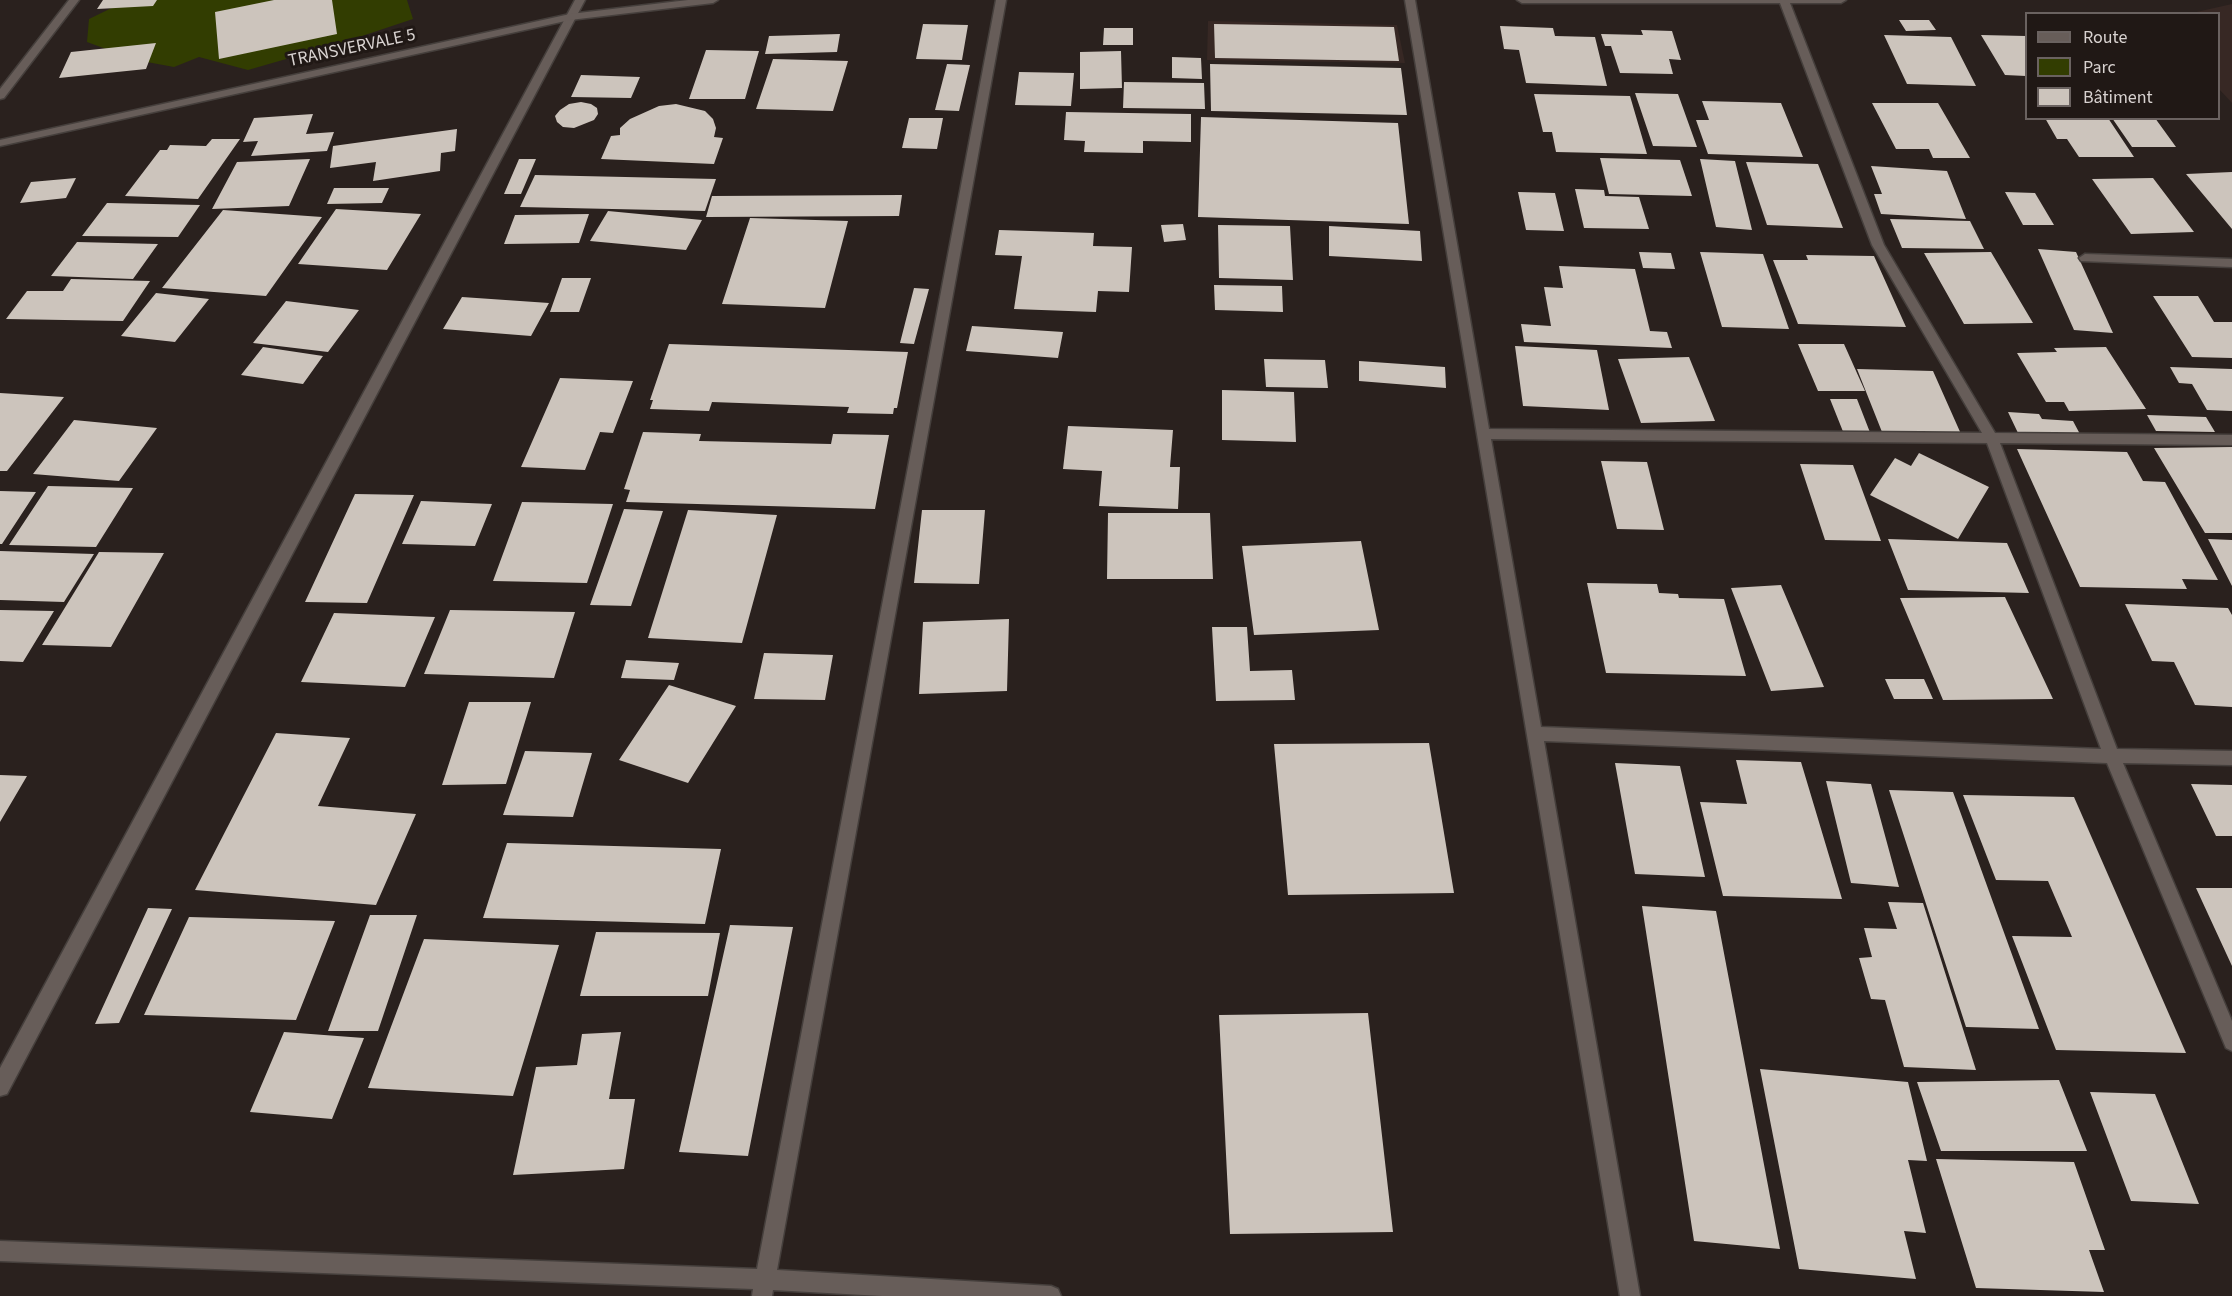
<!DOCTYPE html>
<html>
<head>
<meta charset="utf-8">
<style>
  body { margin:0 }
  #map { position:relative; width:2232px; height:1296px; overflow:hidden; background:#2a211e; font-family:"Source Sans 3",sans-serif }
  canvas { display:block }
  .legend { position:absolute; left:2025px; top:12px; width:195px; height:108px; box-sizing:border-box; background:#201815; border:2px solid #6a6260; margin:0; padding:8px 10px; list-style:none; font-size:18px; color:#d8d2d0 }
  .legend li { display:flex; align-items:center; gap:12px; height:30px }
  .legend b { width:30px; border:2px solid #6a6260 }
</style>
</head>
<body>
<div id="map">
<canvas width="2232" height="1296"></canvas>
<ul class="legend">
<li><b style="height:8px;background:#675d59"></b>Route</li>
<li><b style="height:16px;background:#323d01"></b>Parc</li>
<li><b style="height:16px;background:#ccc4bc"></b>Bâtiment</li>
</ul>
</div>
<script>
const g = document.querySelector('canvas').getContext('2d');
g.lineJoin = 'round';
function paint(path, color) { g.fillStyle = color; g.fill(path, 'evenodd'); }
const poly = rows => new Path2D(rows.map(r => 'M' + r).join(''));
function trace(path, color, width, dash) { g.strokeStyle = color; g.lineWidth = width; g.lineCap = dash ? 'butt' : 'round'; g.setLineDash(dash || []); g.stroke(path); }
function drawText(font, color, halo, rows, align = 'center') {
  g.font = font + ' "Source Sans 3",sans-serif'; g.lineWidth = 6; g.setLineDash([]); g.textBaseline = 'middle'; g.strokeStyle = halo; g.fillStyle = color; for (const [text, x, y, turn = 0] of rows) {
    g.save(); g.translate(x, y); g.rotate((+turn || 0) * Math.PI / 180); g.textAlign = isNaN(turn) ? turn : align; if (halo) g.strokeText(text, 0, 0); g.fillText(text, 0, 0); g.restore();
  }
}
paint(poly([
  [2232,4,2232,103,2219,89,2218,14,2192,13],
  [1208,21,1397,25,1405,63,1207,60]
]), '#372824');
paint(poly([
  [128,0,407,0,413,19,335,45,248,70,199,57,174,67,136,60,87,42,89,19]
]), '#323d01');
paint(poly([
  [103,0,157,0,153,6,97,9],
  [274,0,332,0,337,34,219,59,215,12],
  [1899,20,1929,20,1936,30,1906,31],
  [923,24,968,25,962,60,916,59],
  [1214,24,1394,27,1399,61,1215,58],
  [1500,26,1553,28,1555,36,1595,37,1607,86,1526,83,1519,50,1504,49],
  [1104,28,1133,28,1133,45,1103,45],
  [1641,30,1672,31,1681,60,1669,59,1673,74,1620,73,1611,46,1605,46,1601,34,1643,35],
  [840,34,837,52,765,54,769,36],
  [1884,35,1951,37,1976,86,1907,84],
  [1981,35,2026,36,2026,76,2005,75],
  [156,43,146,69,59,78,71,52],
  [706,50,759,51,745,99,689,99],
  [1121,51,1122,88,1080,89,1080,52],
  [1172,57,1201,58,1202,79,1172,78],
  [773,59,848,61,833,111,756,109],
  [947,64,970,65,959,111,935,110],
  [1210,64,1401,68,1407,115,1211,111],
  [1019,72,1074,73,1071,106,1015,105],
  [581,75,640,77,631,98,571,97],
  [1124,82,1204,83,1205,109,1123,108],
  [1635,93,1678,94,1697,147,1653,146],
  [1534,94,1630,96,1647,154,1556,152,1552,132,1543,132],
  [1702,101,1781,103,1803,157,1708,154,1696,120,1709,120],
  [581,102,591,104,597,108,598,114,594,120,574,128,563,127,557,122,555,116,560,110,569,104],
  [1872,103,1938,103,1970,158,1933,158,1929,149,1896,149],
  [676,104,705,111,713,119,716,128,714,137,723,138,714,164,601,159,611,136,620,135,620,128,630,119,659,106],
  [1066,112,1191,114,1191,142,1143,141,1143,153,1084,152,1085,141,1064,140],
  [313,114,306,134,334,132,327,151,251,156,258,141,243,142,254,118],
  [1201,117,1398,123,1409,224,1198,217],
  [909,118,943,118,937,149,902,148],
  [2045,118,2108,118,2134,157,2079,157,2067,139,2057,139],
  [2112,118,2155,118,2176,147,2132,147],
  [457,129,455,151,441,153,440,171,373,181,376,162,330,168,333,146],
  [212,139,240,139,198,199,125,196,160,150,167,150,170,145,206,146],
  [1600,158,1680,160,1692,196,1609,194],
  [310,159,289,206,212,209,237,162],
  [519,159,536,159,521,194,504,194],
  [1700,159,1735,161,1752,230,1716,227],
  [1746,162,1818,164,1843,228,1767,225],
  [1871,166,1947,171,1966,219,1881,214,1874,194,1882,194],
  [2232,172,2232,229,2186,174],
  [535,175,716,179,705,211,520,207],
  [76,178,66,198,20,203,31,182],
  [2153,178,2194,232,2131,234,2092,179],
  [334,188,389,188,382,203,327,204],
  [1575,189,1604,190,1605,196,1639,197,1649,229,1584,228],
  [1518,192,1555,193,1564,231,1526,230],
  [2005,192,2035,193,2054,225,2023,225],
  [902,195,899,216,706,217,712,196],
  [107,203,200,205,178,237,82,236],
  [336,209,421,214,387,270,298,264],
  [223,210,322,217,266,296,162,288],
  [608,211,702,220,686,250,590,241],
  [589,214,579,243,504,244,515,215],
  [750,218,848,221,825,308,722,304],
  [1890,219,1970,221,1984,249,1902,248],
  [1183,224,1186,240,1164,242,1161,225],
  [1218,225,1290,226,1293,280,1219,278],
  [1329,226,1420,231,1422,261,1329,256],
  [999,230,1094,233,1093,246,1132,247,1129,292,1098,291,1096,312,1014,309,1022,256,995,255],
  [77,242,158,244,133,279,51,276],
  [2038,249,2076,252,2113,333,2074,330],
  [1639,252,1671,253,1675,269,1643,268],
  [1700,252,1763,254,1789,329,1722,327],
  [1991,252,2033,323,1964,324,1924,253],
  [1806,255,1874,256,1906,327,1798,324,1773,260,1808,260],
  [1559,266,1635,269,1650,331,1667,332,1672,348,1524,342,1521,324,1551,326,1544,287,1563,288],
  [562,278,591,278,579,312,550,312],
  [71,279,150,281,123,321,6,319,27,291,63,291],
  [1214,285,1282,286,1283,312,1215,310],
  [914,288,929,289,914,344,900,343],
  [156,293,209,299,175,342,121,336],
  [2153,296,2198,296,2214,322,2232,322,2232,358,2192,357],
  [462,297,549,303,531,336,443,329],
  [286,301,359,310,328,352,253,343],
  [972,326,1063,332,1058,358,966,351],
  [669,344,908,352,897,408,894,408,893,414,847,413,849,407,712,402,709,411,650,409,653,400,650,400],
  [1798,344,1844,344,1865,391,1818,391],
  [1515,346,1597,350,1609,410,1523,406],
  [263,347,323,356,303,384,241,375],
  [2106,347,2146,409,2069,411,2064,402,2046,402,2017,353,2057,352,2054,348],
  [1689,357,1715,421,1641,423,1618,359],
  [1264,359,1325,360,1328,388,1266,387],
  [1359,361,1445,367,1446,388,1359,381],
  [2170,367,2232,369,2232,411,2207,410,2192,384,2179,383],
  [1857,369,1933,371,1961,434,1882,432],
  [560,378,633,381,613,433,600,432,585,470,521,467],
  [1222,390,1294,392,1296,442,1222,440],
  [0,393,64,397,7,471,0,471],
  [1830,399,1857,399,1871,435,1844,434],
  [2008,412,2039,414,2042,419,2073,421,2081,436,2018,433],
  [2147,415,2206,417,2215,432,2156,431],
  [74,420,157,428,119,481,33,474],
  [1068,426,1173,430,1170,467,1180,467,1178,509,1099,506,1102,471,1063,469],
  [643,432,701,434,699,441,831,444,833,434,889,435,875,509,626,502,630,490,624,489],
  [2232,447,2232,533,2205,533,2154,448],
  [2017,449,2127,452,2143,481,2165,482,2218,580,2182,579,2187,589,2080,587],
  [1919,453,1989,487,1958,539,1870,495,1895,458,1911,466],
  [1601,461,1647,462,1664,530,1617,529],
  [1800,464,1853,465,1881,541,1825,540],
  [48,486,133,488,96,547,9,545],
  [0,491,36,492,2,544,0,544],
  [355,494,414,495,367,603,305,602],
  [421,501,492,504,475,546,402,544],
  [522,502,613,504,587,583,493,581],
  [624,509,663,511,631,606,590,605],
  [688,510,777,515,742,643,648,638],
  [922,510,985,510,979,584,914,583],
  [1108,513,1210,513,1213,579,1107,579],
  [1888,539,2007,543,2029,593,1908,590],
  [2208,539,2232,540,2232,586],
  [1361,541,1379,630,1254,635,1242,546],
  [0,551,94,554,64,602,0,600],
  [99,552,164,553,111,647,42,645],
  [1587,583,1657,584,1659,593,1678,594,1679,598,1724,599,1746,676,1606,673],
  [1781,585,1824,687,1771,691,1731,588],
  [2005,597,2053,699,1943,700,1900,598],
  [2125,604,2228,608,2232,615,2232,707,2195,705,2174,662,2152,661],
  [0,610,54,611,23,662,0,661],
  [450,610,575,612,554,678,424,674],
  [334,613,435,617,405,687,301,682],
  [1009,619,1007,691,919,694,923,622],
  [1212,627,1247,627,1250,671,1292,670,1295,700,1216,701],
  [764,653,833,655,825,700,754,699],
  [626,660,679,663,674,680,621,678],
  [1885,679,1924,679,1933,699,1894,699],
  [669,685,736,706,688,783,619,760],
  [469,702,531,702,506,784,442,785],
  [276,733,350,738,318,806,416,814,376,905,195,890],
  [1429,743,1454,893,1288,895,1274,744],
  [525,751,592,753,573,817,503,815],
  [1736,760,1801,762,1842,899,1723,896,1700,802,1747,804],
  [1615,763,1680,766,1705,877,1635,874],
  [0,775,27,776,0,822],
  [1826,781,1871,784,1899,887,1851,883],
  [2191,784,2232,785,2232,836,2216,836],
  [1889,790,1953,792,2039,1029,1966,1027],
  [1963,795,2074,797,2186,1053,2056,1050,2012,936,2072,937,2048,881,1996,880],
  [507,843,721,849,705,924,483,918],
  [2196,888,2232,888,2232,966],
  [1888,902,1923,903,1976,1070,1904,1067,1885,1000,1871,999,1859,958,1872,957,1864,928,1897,929],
  [1642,906,1716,911,1780,1249,1694,1241],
  [148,908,172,909,119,1023,95,1024],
  [370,915,417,915,378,1031,328,1031],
  [189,917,335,921,296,1020,144,1015],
  [730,925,793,927,748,1156,679,1152],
  [596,932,720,933,708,996,580,996],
  [424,939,559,945,513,1096,368,1088],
  [1368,1013,1393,1232,1230,1234,1219,1015],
  [284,1032,364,1038,332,1119,250,1112],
  [621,1032,609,1099,635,1099,624,1169,513,1175,536,1067,577,1065,582,1034],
  [1760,1069,1908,1082,1927,1161,1908,1160,1926,1233,1904,1231,1916,1279,1799,1269],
  [2059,1080,2087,1151,1941,1151,1917,1082],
  [2090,1092,2155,1094,2199,1204,2131,1201],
  [1936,1159,2074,1162,2105,1250,2089,1250,2104,1292,1976,1288]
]), '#ccc4bc');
const street = poly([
  [69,0,79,0,4,98,0,99,0,89,69,0],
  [575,0,585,0,7,1094,0,1096,0,1068,575,0],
  [996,0,1006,0,777,1270,1051,1286,1058,1289,1061,1296,882,1296,773,1290,772,1296,752,1296,753,1289,0,1261,0,1241,757,1269,996,0],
  [1405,0,1415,0,1489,429,1982,433,1872,245,1780,3,1522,3,1517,0,1846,0,1841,3,1790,3,1884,245,1995,433,2232,435,2232,445,2000,443,2117,749,2232,751,2232,765,2123,763,2232,1021,2232,1051,2226,1048,2107,763,1544,741,1640,1296,1620,1296,1405,0],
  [1491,439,1987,443,2101,749,1541,727,1491,439],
  [2085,254,2232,259,2232,267,2081,261,2079,258,2085,254]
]);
const secondary = poly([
  [688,0,718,0,713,3,570,20,0,146,0,140,570,14,688,0]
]);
trace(street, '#453f3c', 3);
trace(secondary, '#453f3c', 3);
paint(street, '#675d59');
paint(secondary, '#675d59');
drawText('18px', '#d8d2d0', '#201815', [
  ["TRANSVERVALE 5",352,49,-12]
]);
</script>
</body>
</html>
